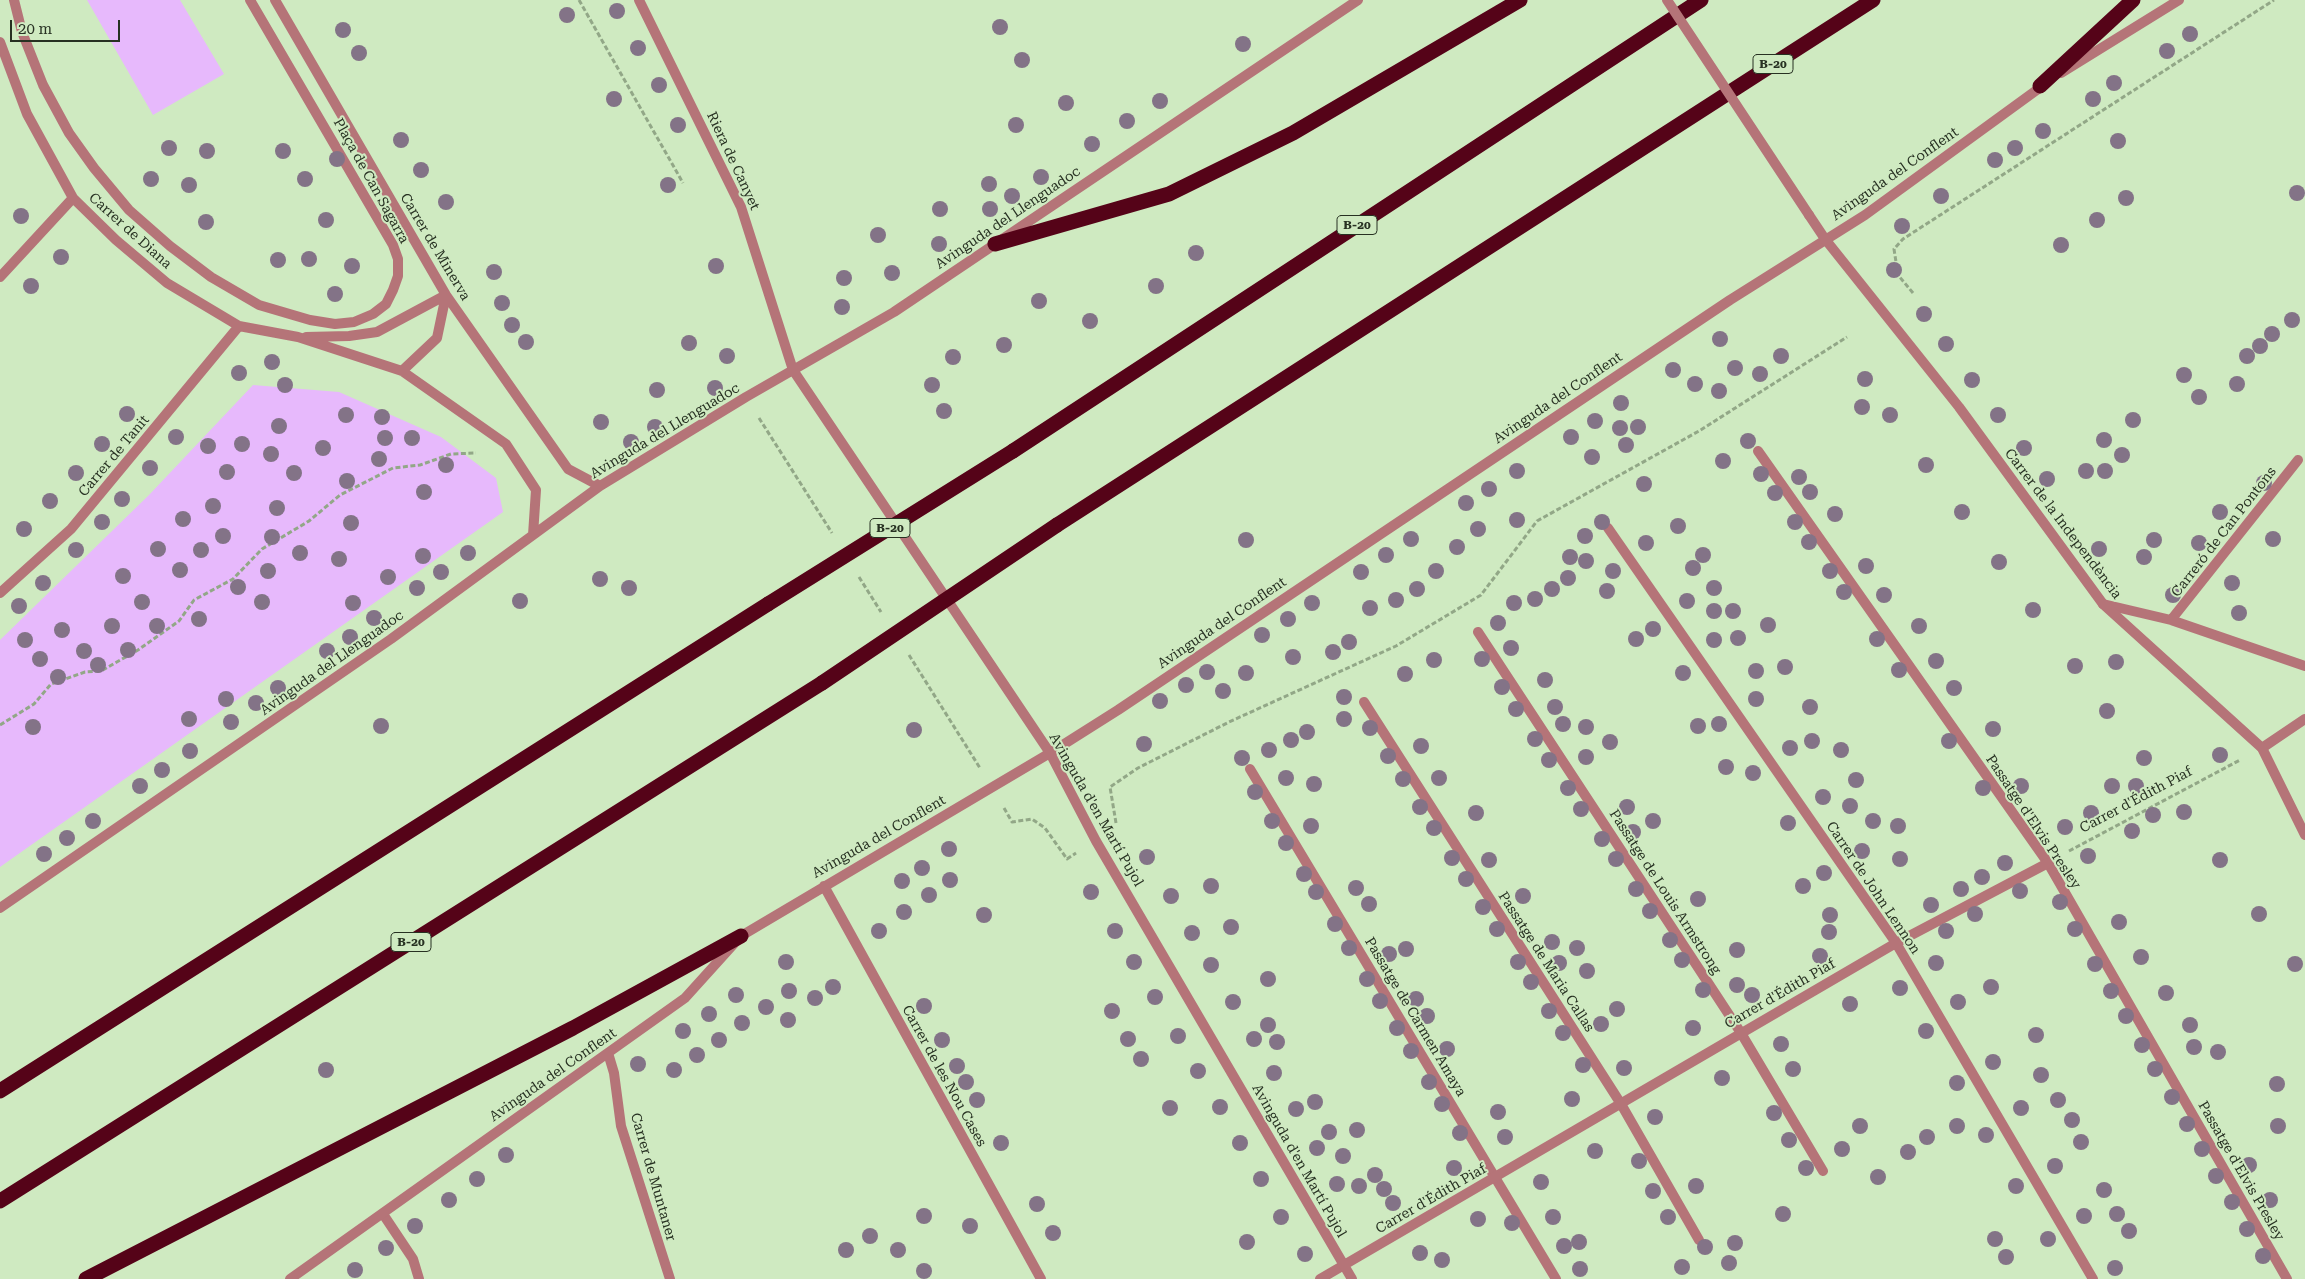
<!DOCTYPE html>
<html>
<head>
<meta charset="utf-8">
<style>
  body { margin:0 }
  #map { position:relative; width:2305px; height:1279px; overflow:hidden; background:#cfeac1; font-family:"Roboto Serif",serif }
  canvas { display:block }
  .scale { position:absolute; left:10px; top:20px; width:110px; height:22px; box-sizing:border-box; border:2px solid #273122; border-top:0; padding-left:6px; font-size:15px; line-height:18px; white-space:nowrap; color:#273122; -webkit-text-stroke:4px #cfeac1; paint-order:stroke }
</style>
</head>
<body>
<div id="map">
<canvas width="2305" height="1279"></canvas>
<div class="scale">20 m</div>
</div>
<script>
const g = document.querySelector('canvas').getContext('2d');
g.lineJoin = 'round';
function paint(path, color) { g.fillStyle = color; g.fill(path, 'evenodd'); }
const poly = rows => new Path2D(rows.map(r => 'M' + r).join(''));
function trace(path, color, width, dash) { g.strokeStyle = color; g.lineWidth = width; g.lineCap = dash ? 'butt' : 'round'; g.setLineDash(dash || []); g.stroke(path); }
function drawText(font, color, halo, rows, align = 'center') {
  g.font = font + ' "Roboto Serif",serif'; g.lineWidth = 4; g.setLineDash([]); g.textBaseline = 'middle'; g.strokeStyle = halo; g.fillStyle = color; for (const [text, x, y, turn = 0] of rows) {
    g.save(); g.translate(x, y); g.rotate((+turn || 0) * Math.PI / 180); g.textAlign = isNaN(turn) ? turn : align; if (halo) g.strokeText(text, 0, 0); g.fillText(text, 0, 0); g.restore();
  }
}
paint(poly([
  [87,0,180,0,224,74,153,115],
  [253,385,339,392,441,437,496,478,503,512,0,867,0,640,149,495]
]), '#e7b9fc');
trace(poly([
  [579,0,683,183],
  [1913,293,1898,275,1894,249,1903,239,2274,0],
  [759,418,832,533],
  [859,577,881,612],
  [909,655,980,768],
  [0,725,34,704,51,684,85,672,101,671,138,650,179,621,194,600,233,579,262,549,309,521,340,495,393,468,420,465,451,454,476,453],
  [1004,808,1012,822,1032,819,1045,828,1067,859,1076,853],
  [1116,823,1110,787,1138,768,1229,722,1396,646,1481,595,1537,521,1699,431,1847,337],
  [2069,851,2240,760]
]), '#92a787', 3, [5, 2.5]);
trace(poly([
  [1758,451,2048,863,2287,1279],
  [1478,632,1741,1033,1823,1171],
  [1364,702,1621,1104,1699,1240],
  [1250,769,1556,1279],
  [383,1214,413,1259,419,1279]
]), '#b57478', 10);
trace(poly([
  [14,0,22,32,43,85,69,133,94,168,129,210,170,246,211,277,259,305,310,320,335,324,354,322,373,314,386,304,393,290,398,276,398,259,393,245,250,0],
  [1320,1279,1344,1265]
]), '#b57478', 10);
trace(poly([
  [275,0,446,295,568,469,600,486],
  [639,0,741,207,793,370,1050,753,1096,841,1352,1279],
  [0,42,27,114,73,198,116,240,167,283,239,326,298,337,402,371,506,444,536,490,533,535],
  [2061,73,2179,0],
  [0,277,73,198],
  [306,337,349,336,377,332,446,295],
  [402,371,437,338,446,295],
  [1608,528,1896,943,2093,1279],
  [0,593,71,529,239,326],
  [2103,604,2171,620,2305,666],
  [2171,620,2298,460],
  [2262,748,2305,719],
  [824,886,1041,1279],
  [0,908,391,639,600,486,746,397,894,312,1358,0],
  [608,1053,614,1073,621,1126,670,1279],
  [1344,1265,1896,943,2048,863],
  [290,1279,685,998,741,936,1050,753,1118,710,1730,300,1865,215,2045,84]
]), '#b57478', 10);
trace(poly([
  [1809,215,1825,239,1959,407,2103,604,2262,748,2305,835]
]), '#b57478', 10);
trace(poly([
  [2040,86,2133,0],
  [995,244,1169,194,1293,133,1520,0],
  [1013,451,1701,0],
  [1057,525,1873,0],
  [0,1091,768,604],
  [0,1201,822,683],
  [86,1279,573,1028,741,936]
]), '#550318', 15);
trace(poly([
  [1667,0,1809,215]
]), '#b57478', 10);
trace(poly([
  [768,604,1013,451],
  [822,683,1057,525]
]), '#550318', 15);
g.fillStyle = '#837387';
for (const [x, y] of [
  [617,11],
  [567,15],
  [1000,27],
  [343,30],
  [2190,34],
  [1243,44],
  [638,48],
  [2167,51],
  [359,53],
  [1022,60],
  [2114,83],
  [659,85],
  [614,99],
  [2093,99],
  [1160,101],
  [1066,103],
  [1127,121],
  [678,125],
  [1016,125],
  [2043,131],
  [401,140],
  [2118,141],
  [1092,144],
  [169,148],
  [2015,148],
  [207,151],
  [283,151],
  [337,159],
  [1995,160],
  [421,170],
  [1041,177],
  [151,179],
  [305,179],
  [989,184],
  [189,185],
  [668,185],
  [2297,193],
  [1012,196],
  [1941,196],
  [2126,198],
  [446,202],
  [940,209],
  [990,209],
  [21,216],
  [326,220],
  [2097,220],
  [206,222],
  [1902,226],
  [878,235],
  [939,244],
  [2061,245],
  [1196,253],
  [61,257],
  [309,259],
  [278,260],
  [352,266],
  [716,266],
  [1894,270],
  [494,272],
  [892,273],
  [844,278],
  [31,286],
  [1156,286],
  [335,294],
  [1039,301],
  [502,303],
  [842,307],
  [1924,314],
  [2292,320],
  [1090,321],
  [512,325],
  [2272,334],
  [1720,339],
  [526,342],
  [689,343],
  [1946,344],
  [1004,345],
  [2260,346],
  [727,356],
  [1781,356],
  [2247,356],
  [953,357],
  [272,362],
  [1735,368],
  [1673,370],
  [239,373],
  [1760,374],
  [2184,375],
  [1865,379],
  [1972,380],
  [1695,384],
  [2237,384],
  [285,385],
  [932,385],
  [715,388],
  [657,390],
  [1719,391],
  [2199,397],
  [1621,403],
  [1862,407],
  [944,411],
  [127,414],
  [346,415],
  [1890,415],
  [1998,415],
  [382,417],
  [2133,420],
  [1595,421],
  [601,422],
  [279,426],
  [655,427],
  [1638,427],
  [1620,428],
  [176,437],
  [1571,437],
  [385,438],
  [412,438],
  [2104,440],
  [1748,441],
  [631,442],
  [102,444],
  [242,444],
  [1626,445],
  [208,446],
  [323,448],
  [2024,448],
  [271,454],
  [2122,455],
  [1592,457],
  [379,459],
  [1723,461],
  [446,465],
  [1926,465],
  [150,468],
  [1517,471],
  [2086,471],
  [2105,471],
  [227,472],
  [76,473],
  [294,473],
  [1761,474],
  [1799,477],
  [2047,479],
  [347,481],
  [2264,483],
  [1644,484],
  [1489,489],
  [424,492],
  [1810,492],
  [1775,493],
  [122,499],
  [50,501],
  [1466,503],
  [213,506],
  [277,508],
  [1962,512],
  [2220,512],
  [1835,514],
  [183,519],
  [1517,520],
  [102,522],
  [1602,522],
  [1795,522],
  [351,523],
  [1678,526],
  [24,529],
  [1478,529],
  [223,536],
  [1585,536],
  [272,537],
  [1411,539],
  [2273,539],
  [1246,540],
  [2154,540],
  [1809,542],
  [1646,543],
  [2199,543],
  [1457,547],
  [158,549],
  [2099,549],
  [76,550],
  [201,550],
  [300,553],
  [468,553],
  [1386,555],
  [1703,555],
  [423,556],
  [1570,557],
  [2144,557],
  [339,559],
  [1586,561],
  [1999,562],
  [1866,566],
  [1693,568],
  [180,570],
  [268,571],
  [1436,571],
  [1613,571],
  [1830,571],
  [441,572],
  [1361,572],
  [123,576],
  [388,577],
  [1568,578],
  [600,579],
  [43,583],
  [2232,583],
  [238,587],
  [417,588],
  [629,588],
  [1714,588],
  [1417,589],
  [1552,589],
  [1607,591],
  [1844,592],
  [1884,595],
  [2173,595],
  [1535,599],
  [1396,600],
  [520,601],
  [1687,601],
  [142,602],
  [262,602],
  [353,603],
  [1312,603],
  [1514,603],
  [19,606],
  [1370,608],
  [2033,610],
  [1714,611],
  [1733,611],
  [2239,613],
  [374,618],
  [199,619],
  [1288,619],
  [1498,623],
  [1768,625],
  [112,626],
  [157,626],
  [1919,626],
  [1653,629],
  [62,630],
  [1262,635],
  [350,637],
  [1738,638],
  [1636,639],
  [1877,639],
  [25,640],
  [1714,640],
  [1349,642],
  [1511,648],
  [128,650],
  [84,651],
  [327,651],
  [1333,652],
  [1293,657],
  [40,659],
  [1482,659],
  [1434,660],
  [1936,661],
  [2116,662],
  [98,665],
  [2075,666],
  [1785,667],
  [1899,670],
  [1756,671],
  [1207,672],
  [1246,673],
  [1683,673],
  [1405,674],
  [58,677],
  [1545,680],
  [1186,685],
  [1502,687],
  [278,688],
  [1954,688],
  [1223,691],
  [1344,697],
  [226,699],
  [1756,699],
  [1160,701],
  [256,703],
  [1555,707],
  [1810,707],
  [1516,709],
  [2107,711],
  [189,719],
  [1344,719],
  [231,722],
  [1563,724],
  [1719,724],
  [381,726],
  [1698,726],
  [33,727],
  [1586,727],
  [1370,728],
  [1993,729],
  [914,730],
  [1307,732],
  [1535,739],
  [1291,740],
  [1812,741],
  [1949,741],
  [1610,742],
  [1144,744],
  [1421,746],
  [1790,748],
  [1269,750],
  [1841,750],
  [190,751],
  [2220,755],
  [1388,756],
  [1586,757],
  [1242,758],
  [2144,758],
  [1549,760],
  [1726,767],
  [162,770],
  [1753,773],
  [1286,778],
  [1439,778],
  [1403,779],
  [1856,780],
  [1314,784],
  [140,786],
  [2021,786],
  [2112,786],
  [2136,786],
  [1568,788],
  [1983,788],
  [1255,792],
  [1823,797],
  [1850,806],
  [1420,807],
  [1627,807],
  [1581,809],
  [2184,812],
  [1476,813],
  [2091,813],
  [2153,815],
  [93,821],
  [1272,821],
  [1653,821],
  [1873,821],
  [1788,823],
  [1311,826],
  [1898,826],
  [2065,827],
  [1434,828],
  [2132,831],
  [1633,832],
  [67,838],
  [1602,839],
  [1286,843],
  [949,849],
  [1862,851],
  [44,854],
  [2088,856],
  [1147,857],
  [1452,858],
  [1616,859],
  [1900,859],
  [1489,860],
  [2220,860],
  [2005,863],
  [922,868],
  [1824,873],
  [1304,874],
  [1982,877],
  [1466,879],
  [950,880],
  [902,881],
  [1211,886],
  [1803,886],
  [1356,888],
  [1636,889],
  [1961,889],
  [2020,891],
  [1091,892],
  [1316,892],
  [929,895],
  [1171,896],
  [1523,896],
  [1698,899],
  [2060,902],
  [1369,904],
  [1931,905],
  [1483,907],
  [1650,911],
  [904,912],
  [1975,914],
  [2259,914],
  [984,915],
  [1830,915],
  [2119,922],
  [1335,924],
  [1231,927],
  [1497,929],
  [2075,929],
  [879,931],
  [1115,931],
  [1946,931],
  [1829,932],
  [1192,933],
  [1670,940],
  [1552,942],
  [1349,948],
  [1577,948],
  [1406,949],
  [1737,950],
  [1389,954],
  [1820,956],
  [2141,957],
  [1682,960],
  [786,962],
  [1134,962],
  [1518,962],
  [1559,963],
  [1936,963],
  [2095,964],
  [2295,964],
  [1211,965],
  [1587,971],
  [1268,979],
  [1367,979],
  [1531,982],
  [1737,985],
  [833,987],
  [1991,987],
  [1900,988],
  [1703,990],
  [789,991],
  [2111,991],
  [2166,993],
  [736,995],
  [1752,995],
  [1155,997],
  [815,998],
  [1416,999],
  [1380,1001],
  [1233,1002],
  [1958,1002],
  [1850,1004],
  [924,1006],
  [766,1007],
  [1617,1009],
  [1112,1011],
  [1549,1011],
  [709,1014],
  [1427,1016],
  [2126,1016],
  [788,1020],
  [742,1023],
  [1601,1024],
  [1268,1025],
  [2190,1025],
  [1397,1028],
  [1693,1028],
  [683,1031],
  [1926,1031],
  [1563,1033],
  [2036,1035],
  [1178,1036],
  [1128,1039],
  [1254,1039],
  [719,1040],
  [942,1040],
  [1277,1042],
  [1781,1044],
  [2142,1045],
  [2194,1047],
  [1447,1049],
  [1411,1051],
  [2218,1052],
  [697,1055],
  [1141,1059],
  [1993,1062],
  [638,1064],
  [1583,1065],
  [957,1066],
  [1624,1068],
  [1793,1069],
  [2155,1069],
  [326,1070],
  [674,1070],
  [1198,1071],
  [1274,1073],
  [2041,1075],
  [1722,1078],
  [966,1082],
  [1429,1082],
  [1957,1083],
  [2277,1084],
  [2172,1097],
  [1572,1099],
  [977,1100],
  [2058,1100],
  [1315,1102],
  [1442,1104],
  [1220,1107],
  [1170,1108],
  [2021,1108],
  [1296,1109],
  [1498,1112],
  [1774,1113],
  [1655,1117],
  [2072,1120],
  [2187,1124],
  [1860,1126],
  [1957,1126],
  [2278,1126],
  [1357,1130],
  [1329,1132],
  [1460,1133],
  [1986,1135],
  [1505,1137],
  [1927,1137],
  [1789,1140],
  [2081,1142],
  [1001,1143],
  [1240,1143],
  [1317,1148],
  [1842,1149],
  [2202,1149],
  [1595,1151],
  [1908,1152],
  [506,1155],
  [1343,1156],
  [1639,1161],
  [2249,1165],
  [2055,1166],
  [1454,1168],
  [1806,1168],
  [1375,1175],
  [2216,1176],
  [1878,1177],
  [477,1179],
  [1261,1179],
  [1541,1182],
  [1337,1184],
  [1359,1186],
  [1696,1186],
  [2016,1186],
  [1384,1189],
  [2104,1190],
  [1653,1191],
  [449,1200],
  [2270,1200],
  [2232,1202],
  [1393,1203],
  [1037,1204],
  [1783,1214],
  [2117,1214],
  [924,1216],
  [2084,1216],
  [1281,1217],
  [1553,1217],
  [1668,1217],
  [1478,1219],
  [1512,1223],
  [415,1226],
  [970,1226],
  [2247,1229],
  [2129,1231],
  [1053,1233],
  [870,1236],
  [1995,1239],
  [2048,1239],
  [1247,1242],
  [1579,1242],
  [1735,1243],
  [1564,1246],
  [1705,1247],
  [386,1248],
  [846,1250],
  [898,1250],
  [1420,1253],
  [1305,1254],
  [2263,1256],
  [2006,1257],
  [1442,1260],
  [1729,1263],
  [1682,1267],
  [2115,1268],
  [1580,1269],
  [355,1270],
  [924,1271]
]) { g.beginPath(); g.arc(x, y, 8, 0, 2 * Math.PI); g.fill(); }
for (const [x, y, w] of [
  [1773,64,40],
  [1357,225,40],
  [890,528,40],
  [411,942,40]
]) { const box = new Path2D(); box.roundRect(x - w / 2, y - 9.5, w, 19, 4); g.fillStyle = '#cfeac1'; g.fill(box); trace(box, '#273122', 1); }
drawText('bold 12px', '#273122', null, [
  ["B-20",1773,64],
  ["B-20",1357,225],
  ["B-20",890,528],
  ["B-20",411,942]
]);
drawText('14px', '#273122', '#cfeac1', [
  ["Riera de Canyet",733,161,65],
  ["Avinguda del Conflent",1895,174,-35],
  ["Plaça de Can Sagarra",371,181,61],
  ["Avinguda del Llenguadoc",1008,218,-34],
  ["Carrer de Diana",130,231,42],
  ["Carrer de Minerva",435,247,59],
  ["Avinguda del Conflent",1558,398,-34],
  ["Avinguda del Llenguadoc",665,431,-31],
  ["Carrer de Tanit",114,456,-50],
  ["Carrer de la Independència",2063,524,53],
  ["Carreró de Can Pontons",2224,532,-52],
  ["Avinguda del Conflent",1222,623,-34],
  ["Avinguda del Llenguadoc",332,663,-35],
  ["Carrer d'Édith Piaf",2136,800,-28],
  ["Avinguda d'en Martí Pujol",1096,810,60],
  ["Passatge d'Elvis Presley",2033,822,56],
  ["Avinguda del Conflent",879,837,-30],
  ["Carrer de John Lennon",1873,888,56],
  ["Passatge de Louis Armstrong",1665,892,57],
  ["Passatge de Maria Callas",1546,962,57],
  ["Carrer d'Édith Piaf",1780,994,-30],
  ["Passatge de Carmen Amaya",1415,1017,59],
  ["Avinguda del Conflent",553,1075,-35],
  ["Carrer de les Nou Cases",944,1076,61],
  ["Avinguda d'en Martí Pujol",1299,1161,60],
  ["Passatge d'Elvis Presley",2241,1171,60],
  ["Carrer de Muntaner",653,1177,74],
  ["Carrer d'Édith Piaf",1431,1199,-30]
]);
</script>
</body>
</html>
